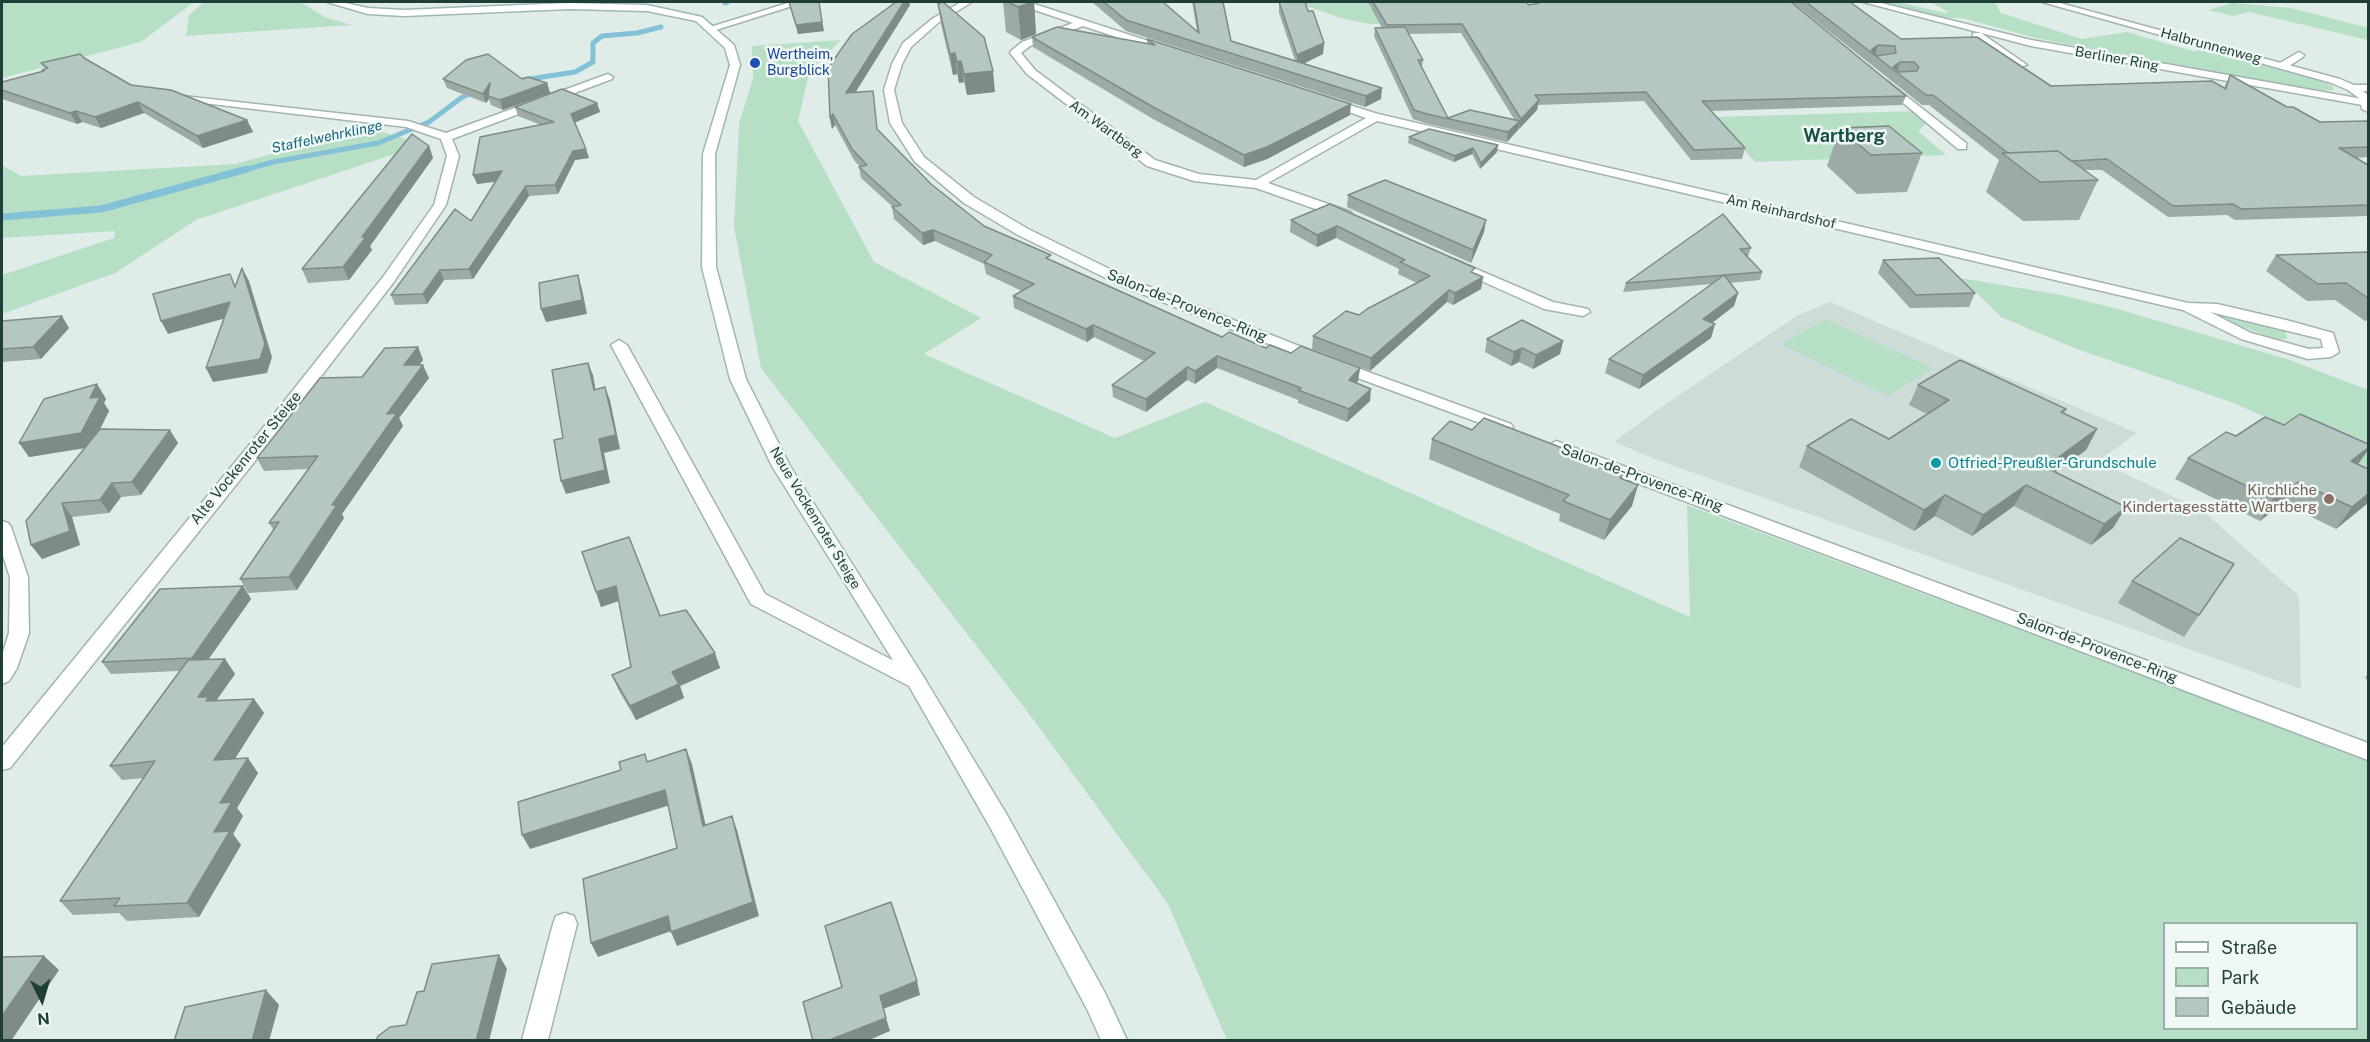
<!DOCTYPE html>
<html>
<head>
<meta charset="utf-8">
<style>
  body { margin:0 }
  #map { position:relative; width:2370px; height:1042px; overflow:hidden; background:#e0ece8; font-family:"Public Sans",sans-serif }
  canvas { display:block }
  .frame { position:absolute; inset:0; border:3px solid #1f3e38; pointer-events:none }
  .legend { position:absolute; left:2163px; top:922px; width:195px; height:108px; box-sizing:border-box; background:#f0f8f5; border:2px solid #9caea9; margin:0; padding:8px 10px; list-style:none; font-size:18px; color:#1f3e38 }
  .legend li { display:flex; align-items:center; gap:12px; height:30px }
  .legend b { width:30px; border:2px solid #9caea9 }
  .north { position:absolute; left:12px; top:970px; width:60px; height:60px; -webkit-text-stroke:4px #f0f8f5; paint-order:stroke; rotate:175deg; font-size:16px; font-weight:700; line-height:24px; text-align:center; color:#1f3e38 }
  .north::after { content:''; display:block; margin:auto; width:21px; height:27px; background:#1f3e38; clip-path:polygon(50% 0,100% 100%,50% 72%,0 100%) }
</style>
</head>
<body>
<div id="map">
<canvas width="2370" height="1042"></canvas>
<div class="frame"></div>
<ul class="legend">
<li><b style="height:8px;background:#fff"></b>Straße</li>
<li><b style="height:16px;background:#b7dfc5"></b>Park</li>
<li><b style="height:16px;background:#b5c7c1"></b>Gebäude</li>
</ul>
<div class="north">N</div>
</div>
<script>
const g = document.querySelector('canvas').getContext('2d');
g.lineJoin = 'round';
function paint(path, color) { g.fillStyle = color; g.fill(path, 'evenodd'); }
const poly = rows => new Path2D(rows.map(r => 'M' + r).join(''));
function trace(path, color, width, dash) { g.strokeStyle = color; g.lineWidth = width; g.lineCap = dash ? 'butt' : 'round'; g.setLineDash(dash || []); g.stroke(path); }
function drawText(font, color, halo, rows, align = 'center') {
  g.font = font + ' "Public Sans",sans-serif'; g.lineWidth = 5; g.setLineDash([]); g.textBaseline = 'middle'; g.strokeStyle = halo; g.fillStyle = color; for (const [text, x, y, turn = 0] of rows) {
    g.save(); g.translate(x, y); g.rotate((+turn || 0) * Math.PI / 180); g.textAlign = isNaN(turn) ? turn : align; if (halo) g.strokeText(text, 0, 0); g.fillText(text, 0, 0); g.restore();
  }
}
paint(poly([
  [1830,302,2137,433,2098,461,2202,510,2299,596,2301,689,1655,459,1614,442,1660,408,1798,315]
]), '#cedcd7');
paint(poly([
  [2,2,194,2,141,42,2,78],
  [204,2,300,2,327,18,352,25,186,36,189,15],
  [1295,2,1502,2,1402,24,1369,24,1341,18],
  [1882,2,1897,2,1945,13,1949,12,1930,2,1995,3,2001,13,2082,39,2127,32,2196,52,2198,47,2302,74,2333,86,2334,90,2319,90,2190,69,2036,38,1962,18,1947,18],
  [2233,3,2291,8,2368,28,2368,40,2249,12,2233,16,2208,10],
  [841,40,810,70,798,121,874,262,981,318,924,354,1115,438,1205,402,1690,617,1687,505,2127,670,2245,704,2368,752,2368,1040,1227,1040,1168,904,1030,715,761,368,734,227,739,123,753,79,752,46],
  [2164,924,2356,924,2356,1028,2164,1028],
  [1919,111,1930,120,1918,131,1946,155,1755,162,1715,117],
  [368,128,425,144,196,220,115,273,2,314,2,275,114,238,115,231,2,238,2,165,21,176,235,164],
  [1961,278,2061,295,2118,309,2290,360,2368,390,2368,470,2340,450,2231,402,2074,348,2001,317],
  [2211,315,2233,316,2274,325,2285,331,2287,339,2275,339],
  [1826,319,1932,368,1888,396,1781,344]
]), '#b7dfc5');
trace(poly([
  [725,3,728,2],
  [523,80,575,72,593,62,593,43,602,36,637,33,661,27],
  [241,171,273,162,378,143,429,122,461,98,475,91]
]), '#83c2d6', 5);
trace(poly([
  [2,217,101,209,247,169]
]), '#83c2d6', 7);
const service = poly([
  [1973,33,1981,33,2027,65,2018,67,1973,37,1973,33],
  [2299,52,2304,55,2303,57,2286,68,2278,68,2278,64,2299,52],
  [2368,85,2368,91,2352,91,2347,88,2352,85,2368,85]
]);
const minor = poly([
  [791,2,805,2,716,30,707,28,791,2],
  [961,2,972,2,938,23,911,47,902,64,894,90,902,123,924,157,974,197,1028,229,1132,280,1327,357,1511,424,1513,427,1511,430,1499,430,1317,363,1122,286,1018,235,964,203,915,162,890,123,884,90,892,64,903,43,932,19,961,2],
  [1016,2,1028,2,1170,48,1170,52,1162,52,1083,26,1030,46,1021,53,1035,70,1155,160,1199,174,1256,180,1366,118,1323,103,1323,99,1327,98,1378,114,2188,303,2217,304,2286,320,2333,333,2339,352,2331,357,2308,359,2241,339,2183,310,1377,121,1268,183,1351,212,1352,215,1351,218,1341,218,1256,188,1194,181,1147,166,1027,74,1010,53,1011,51,1022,42,1073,23,1017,4,1016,2],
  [2210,312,2321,339,2323,348,2309,349,2251,333,2210,312],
  [2042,2,2056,2,2340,79,2356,86,2368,95,2368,112,2362,109,2360,99,2348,90,2332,83,2042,2],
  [608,74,613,77,612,79,452,139,459,156,446,205,393,283,271,441,10,768,2,770,2,747,259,433,383,277,434,205,447,156,441,139,406,127,169,99,163,96,165,94,408,121,446,133,608,74],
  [1887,81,1966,143,1966,149,1958,149,1883,86,1883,82,1887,81],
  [1453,259,1553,302,1588,309,1590,312,1583,316,1544,309,1448,266,1446,263,1448,260,1453,259],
  [619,340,627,345,765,594,923,676,926,681,923,686,916,689,909,686,751,604,611,345,619,340],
  [1556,441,2368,743,2368,760,1550,450,1548,446,1556,441],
  [2,521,8,523,11,527,28,577,29,633,17,668,9,681,2,684,2,655,9,633,10,577,2,553,2,521],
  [565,913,574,916,577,924,548,1040,522,1040,553,924,556,916,565,913]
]);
const tertiary = poly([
  [1863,2,1877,2,2031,40,2368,100,2368,106,2031,46,1863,2]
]);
const secondary = poly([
  [327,2,341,2,368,8,404,10,569,3,647,5,702,17,734,45,740,65,715,154,716,267,746,379,790,466,923,676,1007,815,1105,993,1127,1040,1101,1040,1087,1009,991,829,909,686,772,466,730,379,702,267,703,154,730,65,725,48,696,21,647,11,569,9,404,16,368,14,327,2]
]);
trace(service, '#a2b4b0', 3);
trace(minor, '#a2b4b0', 3);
trace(tertiary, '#a2b4b0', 3);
trace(secondary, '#9db9b1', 3);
paint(service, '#fff');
paint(minor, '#fff');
paint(tertiary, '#fff');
paint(secondary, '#fff');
paint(poly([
  [789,2,824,31,798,34],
  [896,2,909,2,910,5,855,93,873,91,877,129,931,184,984,226,1051,260,1222,337,1266,348,1360,368,1358,381,1356,383,1370,401,1347,422,1298,403,1298,400,1217,368,1195,384,1187,380,1146,412,1113,397,1112,385,1144,361,1094,337,1087,342,1014,308,1013,296,1022,291,986,274,984,264,935,241,923,245,894,219,892,207,893,207,861,178,859,167,860,167,854,160,835,125,832,129,830,118],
  [1003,2,1034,2,1036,34,1021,40,1006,32],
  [1092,2,1163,2,1197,31,1192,2,1223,2,1231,41,1295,60,1279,13,1279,2,1308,11,1324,43,1323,54,1304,63,1381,99,1365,107,1126,31],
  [1368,2,1526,2,1529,5,1534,4,1532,2,1791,2,1906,96,1902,105,1711,111,1745,148,1742,159,1691,160,1644,101,1538,105,1537,110,1519,129,1519,127,1518,130,1507,142,1425,123,1413,119,1374,36,1375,28,1382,28],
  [1461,33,1514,119,1448,118,1422,67,1423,60,1408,34],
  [1792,2,1850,2,1901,39,2051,86,2224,88,2230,75,2287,107,2320,122,2368,121,2368,157,2356,158,2368,165,2368,216,2235,220,2227,215,2168,217,2102,170,2085,170,2098,180,2079,220,2023,221,1986,192,1999,160,1929,105,1922,105],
  [938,4,995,92,967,95,964,82,959,83,957,74,953,75,941,24],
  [1032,37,1147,44,1147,39,1350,115,1267,159,1244,167,1153,119,1033,47],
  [84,58,131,85,247,120,253,132,203,148,144,113,101,128,82,122,77,124,2,99,2,82,43,71,42,70,45,69,41,63],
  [443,79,522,79,547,83,550,93,503,110,491,105,489,99,486,103,447,88],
  [597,103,600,112,575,122,589,158,575,160,558,194,529,196,473,279,444,280,427,304,395,305,391,295,471,221,495,182,477,184,541,125,518,116,515,107],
  [1840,128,1922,153,1907,192,1857,194,1827,166],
  [1409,137,1497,152,1480,169,1472,154,1454,162,1408,143],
  [429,146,433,158,370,246,372,250,349,280,308,283,302,269],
  [1348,195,1486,220,1484,232,1471,263,1347,207],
  [1330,204,1483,277,1481,289,1453,305,1447,302,1370,371,1312,349,1313,336,1359,315,1417,283,1398,274,1399,269,1336,238,1317,247,1290,232,1291,220],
  [1723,214,1751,248,1748,256,1747,256,1762,272,1760,280,1730,283,1738,293,1734,306,1712,323,1715,324,1711,338,1639,389,1605,373,1609,359,1711,284,1623,292,1626,283],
  [2368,252,2368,320,2365,321,2335,300,2307,301,2266,271,2276,255],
  [1883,260,1975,293,1969,307,1910,308,1878,273],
  [2,321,69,328,41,359,2,362],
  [1487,339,1563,341,1560,354,1533,369,1519,362,1511,366,1485,352],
  [418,347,423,360,419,365,429,378,399,418,403,426,342,514,344,518,297,590,248,593,240,579,274,531,269,523,308,469,264,471,257,458,362,377],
  [97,384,106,399,104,403,109,411,100,429,178,443,141,495,121,497,109,513,72,517,80,545,42,559,31,545,85,448,29,457],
  [1918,385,2066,409,2064,414,2097,429,2086,450,2055,472,2113,528,2091,545,2014,506,1972,536,1935,516,1914,531,1799,467,1807,446,1889,439,1927,414,1909,405],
  [2284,425,2368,444,2368,450,2358,464,2368,469,2368,503,2336,529,2283,503,2260,521,2175,479,2188,458,2236,436],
  [1432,439,1623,480,1632,506,1604,540,1559,521,1560,514,1429,459],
  [629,537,660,616,686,610,715,653,720,668,680,686,684,698,636,720,618,689,612,675,631,667,619,601,601,607,582,552],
  [2234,564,2184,637,2118,603,2132,581],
  [243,586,251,599,208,659,225,659,235,674,216,700,254,699,264,713,235,759,258,773,237,808,243,816,233,834,241,845,199,917,127,921,119,913,73,915,60,901,144,778,122,780,110,766,179,671,111,674,102,662],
  [2368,673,2368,680,2365,678]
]), '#9caba6');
paint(poly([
  [819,2,824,31,798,34,796,25],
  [904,2,909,2,910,5,848,104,846,93],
  [1032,2,1034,2,1036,34,1021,40,1018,7],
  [1324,43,1323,54,1297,67,1297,55],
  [1878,45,1875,55,1871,50],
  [955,53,957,74,953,75,950,54],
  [961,61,964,82,959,83,957,62],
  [1900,62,1897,72,1893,67],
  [993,71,995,92,967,95,964,74],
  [490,83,488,96,489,99,486,103,483,94],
  [547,83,550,93,503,110,500,100],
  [1382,88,1381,99,1365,107,1366,96],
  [1539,100,1537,110,1519,129,1521,119],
  [138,102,144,113,101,128,95,117],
  [597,103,600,112,574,123,571,114],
  [1351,104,1350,115,1267,159,1244,167,1244,155],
  [76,111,82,122,77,124,70,113],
  [833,114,835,125,832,129,830,118],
  [247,120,253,132,203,148,197,136],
  [1520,121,1518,130,1507,142,1508,132],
  [1498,145,1497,152,1480,169,1481,163],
  [429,146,433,158,370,246,372,250,349,280,343,267,362,237],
  [1473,148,1472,154,1454,162,1455,156],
  [586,149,589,158,575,160,558,194,555,185,573,151],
  [502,171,505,180,477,184,473,175],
  [526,186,529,196,473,279,469,269],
  [1486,220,1484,232,1471,263,1473,250],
  [1337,226,1336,238,1317,247,1317,235],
  [933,230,935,241,923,245,922,233],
  [242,268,249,281,272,357,267,373,213,382,206,368],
  [440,270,444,280,427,304,423,294],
  [578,275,582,289,587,314,546,322,541,309],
  [1483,277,1481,289,1453,305,1455,293],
  [1449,290,1447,302,1370,371,1371,358],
  [1738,293,1734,306,1699,333,1703,319],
  [230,302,237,315,168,334,161,321],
  [62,316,69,328,41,359,33,347],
  [1715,324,1711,338,1639,389,1643,375],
  [1093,325,1094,337,1087,342,1086,329],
  [1563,341,1560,354,1533,369,1536,355],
  [418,347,423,360,410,378,404,365],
  [1522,348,1519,362,1511,366,1514,352],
  [1217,356,1217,368,1195,384,1195,371],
  [588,363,593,375,598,403,594,390],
  [423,365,429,378,399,418,403,426,342,514,344,518,297,590,289,577,387,414],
  [1187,367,1187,380,1146,412,1146,399],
  [1360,368,1358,381,1348,393,1349,380],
  [97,384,106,399,104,403,109,411,91,447,29,457,19,443,90,398],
  [605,387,610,400,620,449,604,453,610,483,566,494,561,481,599,439],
  [1371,389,1370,401,1347,422,1349,409],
  [2097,429,2086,450,2033,488,2045,467],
  [170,430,178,443,141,495,132,482],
  [2368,448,2368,450,2356,467,2351,461],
  [2298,482,2283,503,2260,521,2274,499],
  [112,483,121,497,109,513,100,500],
  [1638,485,1632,506,1604,540,1610,520],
  [2026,485,2014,506,1972,536,1983,515],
  [2368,494,2368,503,2336,529,2352,507],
  [1945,495,1935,516,1914,531,1924,510],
  [62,503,72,517,80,545,42,559,31,545],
  [2126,507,2113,528,2091,545,2104,524],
  [243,586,251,599,201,670,192,658],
  [616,586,621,600,601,607,596,592],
  [715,653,720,668,680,686,684,698,636,720,630,706,672,672],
  [225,659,235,674,214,704,198,697],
  [254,699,264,713,225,774,214,760],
  [686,749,692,764,709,840,703,826],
  [248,758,258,773,237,808,243,816,233,834,241,845,199,917,187,903,214,832,220,803],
  [665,790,670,805,530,849,522,835],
  [732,816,737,830,759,916,677,946,671,932],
  [668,916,674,930,598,957,591,943],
  [499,955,507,969,489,1041,476,1041],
  [44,956,59,970,11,1041,2,1041,2,1016],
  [917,981,920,995,883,1009,880,996],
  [266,990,279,1005,269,1041,252,1041],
  [886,1018,890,1031,867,1041,827,1041]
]), '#7f8b87');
const building = poly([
  [789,2,819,2,822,22,796,25,789,2],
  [896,2,904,2,846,93,873,91,877,129,931,184,984,226,1051,255,1046,258,1222,337,1229,332,1266,348,1270,345,1291,353,1301,346,1360,368,1349,380,1371,389,1349,409,1298,390,1301,388,1217,356,1195,371,1187,367,1146,399,1112,385,1155,353,1093,325,1086,329,1013,296,1034,284,984,262,992,255,933,230,922,233,892,207,901,205,859,167,867,165,852,149,833,114,830,118,828,68,852,34,896,2],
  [943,2,984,37,993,71,964,74,961,61,957,62,955,53,950,54,938,4,943,2],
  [1008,2,1032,2,1018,7,1008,2],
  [1104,2,1163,2,1199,33,1194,2,1223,2,1231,41,1382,88,1366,96,1126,20,1104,2],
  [1279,2,1305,2,1308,11,1313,11,1324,43,1297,55,1279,2],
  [1373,2,1526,2,1529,5,1539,3,1539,2,1791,2,1906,96,1702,101,1745,148,1694,150,1646,92,1535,95,1539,100,1521,119,1462,24,1387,25,1373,2],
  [1806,2,1850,2,1901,39,1977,37,2051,86,2212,81,2226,89,2230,75,2287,107,2293,107,2320,122,2368,121,2368,147,2339,148,2368,165,2368,205,2241,209,2233,204,2173,206,2107,159,2071,161,2058,151,2008,153,1933,95,1926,95,1806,2],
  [1878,45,1895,46,1896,53,1877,56,1871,50,1878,45],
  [1900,62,1914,62,1919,67,1917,71,1899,72,1893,67,1900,62],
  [1057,27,1155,45,1147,39,1351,104,1267,147,1244,155,1153,107,1032,37,1057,27],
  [1405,27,1423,60,1418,60,1448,118,1470,110,1520,121,1508,132,1427,114,1414,110,1375,28,1405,27],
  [80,54,84,58,131,85,171,90,247,120,197,136,138,102,95,117,76,111,70,113,2,90,2,82,44,71,42,70,48,68,41,63,80,54],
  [488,54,522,79,528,77,547,83,500,100,488,96,490,83,483,94,443,79,466,60,488,54],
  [562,89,597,103,571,114,586,149,573,151,555,185,526,186,469,269,440,270,423,294,391,295,455,209,471,221,502,171,473,175,480,137,554,122,515,107,562,89],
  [1889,126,1922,153,1871,155,1840,128,1889,126],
  [1429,129,1498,145,1481,163,1473,148,1455,156,1409,137,1429,129],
  [412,134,429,146,362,237,366,237,343,267,302,269,412,134],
  [2058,151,2098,180,2040,182,2002,153,2058,151],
  [1385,180,1486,220,1473,250,1348,195,1385,180],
  [1330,204,1475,268,1471,272,1483,277,1455,293,1449,290,1371,358,1313,336,1346,311,1359,315,1367,309,1430,276,1400,262,1405,260,1337,226,1317,235,1291,220,1330,204],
  [1723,214,1751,248,1740,249,1762,272,1626,283,1723,214],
  [2368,252,2368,298,2346,283,2318,284,2276,255,2368,252],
  [1939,258,1975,293,1916,295,1883,260,1939,258],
  [242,268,265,344,260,359,206,368,230,302,161,321,153,294,230,274,235,287,242,268],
  [578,275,582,300,541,309,539,283,578,275],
  [1724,275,1738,293,1703,319,1715,324,1643,375,1609,359,1724,275],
  [62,316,33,347,2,349,2,321,62,316],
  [1522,320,1563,341,1536,355,1522,348,1514,352,1487,339,1522,320],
  [418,347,404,365,423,365,387,414,397,413,332,505,337,505,289,577,240,579,279,522,269,523,318,456,257,458,320,378,362,377,385,348,418,347],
  [1960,360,2066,409,2061,412,2097,429,2045,467,2126,507,2104,524,2026,485,1983,515,1945,495,1924,510,1807,446,1851,419,1889,439,1949,400,1918,385,1960,360],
  [588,363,594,390,605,387,616,435,599,439,605,470,561,481,554,440,563,438,552,370,588,363],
  [97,384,90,398,100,397,81,433,19,443,44,399,97,384],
  [2300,414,2368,444,2368,448,2351,461,2368,469,2368,494,2352,507,2298,482,2274,499,2188,458,2226,432,2236,436,2265,417,2284,425,2300,414],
  [1484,418,1625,472,1620,478,1638,485,1610,520,1563,501,1569,495,1432,439,1450,421,1472,430,1484,418],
  [100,429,170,430,132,482,112,483,100,500,62,503,70,531,31,545,26,521,100,429],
  [629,537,660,616,686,610,715,653,672,672,679,684,630,706,612,675,631,667,616,586,596,592,582,552,629,537],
  [2180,538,2234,564,2199,615,2132,581,2180,538],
  [243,586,192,658,102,662,160,589,243,586],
  [225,659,198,697,209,697,206,701,254,699,214,760,248,758,220,803,232,802,214,832,230,831,187,903,114,906,120,898,60,901,155,761,110,766,188,660,225,659],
  [686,749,703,826,732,816,753,902,671,932,668,916,591,943,583,879,677,848,665,790,522,835,518,802,621,770,619,762,645,754,647,762,686,749],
  [891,902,917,981,880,996,886,1018,827,1041,813,1041,803,1002,842,987,825,926,891,902],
  [499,955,476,1041,376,1041,378,1036,390,1027,406,1025,417,992,424,991,432,964,499,955],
  [44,956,2,1016,2,957,44,956],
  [266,990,252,1041,174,1041,185,1007,266,990]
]);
paint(building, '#b5c7c1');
trace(building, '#7f8b87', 1.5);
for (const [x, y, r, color] of [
  [755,63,6,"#1a4fb4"],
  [1936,463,6,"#0f9aa8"],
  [2329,499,6,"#8d6e63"]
]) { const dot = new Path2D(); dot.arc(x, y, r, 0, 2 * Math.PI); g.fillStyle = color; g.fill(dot); trace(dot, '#f0f8f5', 2); }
drawText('14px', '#1f3e38', '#f0f8f5', [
  ["Halbrunnenweg",2211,46,15],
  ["Berliner Ring",2117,59,10],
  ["Am Wartberg",1106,129,36],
  ["Am Reinhardshof",1781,212,13],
  ["Neue Vockenroter Steige",815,518,59]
]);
drawText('14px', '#164399', '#f0f8f5', [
  ["Wertheim,",767,55],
  ["Burgblick",767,71]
], 'left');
drawText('italic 14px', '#15647e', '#f0f8f5', [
  ["Staffelwehrklinge",327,137,-12]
]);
drawText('15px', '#1f3e38', '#f0f8f5', [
  ["Salon-de-Provence-Ring",1187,306,22],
  ["Alte Vockenroter Steige",246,458,-51],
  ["Salon-de-Provence-Ring",1642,478,20],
  ["Salon-de-Provence-Ring",2097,648,21]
]);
drawText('15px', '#0d838f', '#f0f8f5', [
  ["Otfried-Preußler-Grundschule",1948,463]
], 'left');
drawText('15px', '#785e54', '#f0f8f5', [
  ["Kirchliche",2317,490],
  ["Kindertagesstätte Wartberg",2317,507]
], 'right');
drawText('bold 18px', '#1a5148', '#f0f8f5', [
  ["Wartberg",1844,136]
]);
</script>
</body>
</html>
